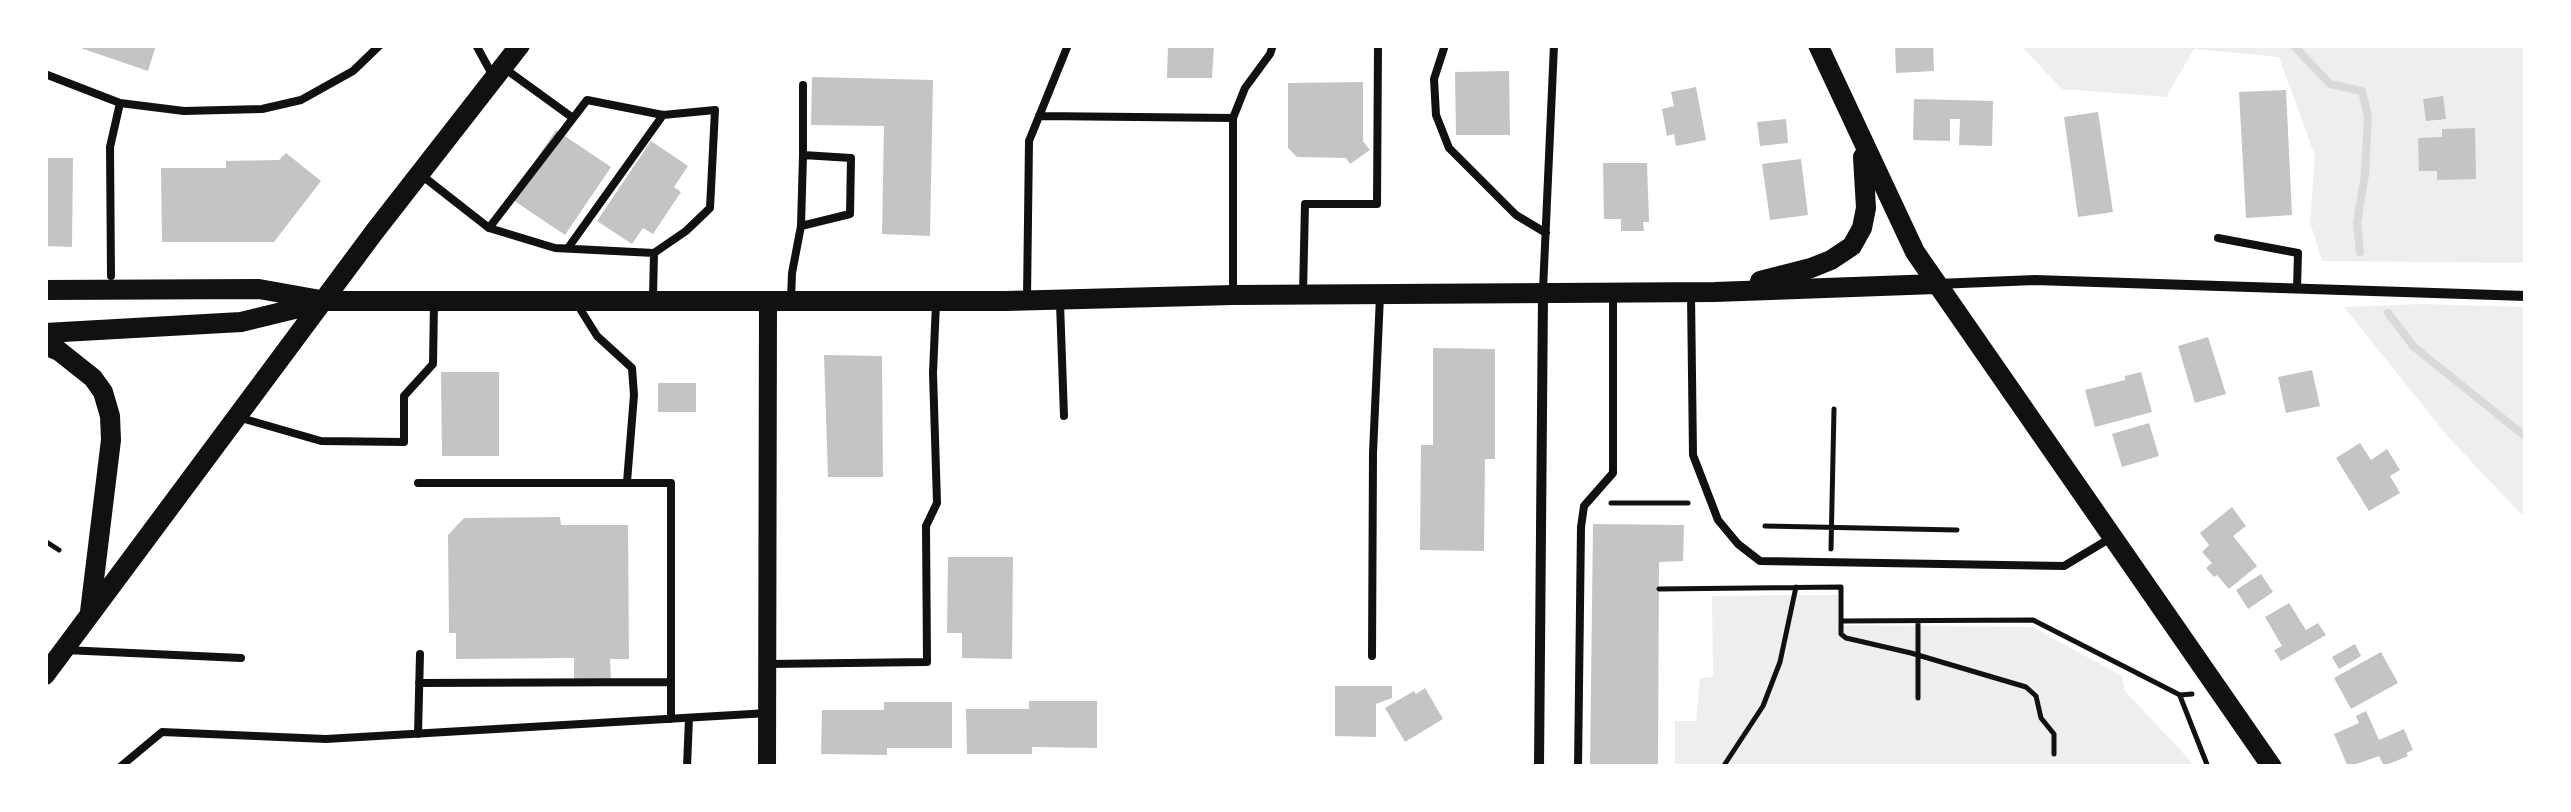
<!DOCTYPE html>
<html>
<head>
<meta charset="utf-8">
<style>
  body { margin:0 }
  #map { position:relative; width:2571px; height:812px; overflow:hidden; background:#fff; font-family:"Libre Baskerville",serif }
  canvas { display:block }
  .frame { position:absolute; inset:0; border:48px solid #fff; pointer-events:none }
</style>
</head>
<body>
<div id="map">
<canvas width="2571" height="812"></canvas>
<div class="frame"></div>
</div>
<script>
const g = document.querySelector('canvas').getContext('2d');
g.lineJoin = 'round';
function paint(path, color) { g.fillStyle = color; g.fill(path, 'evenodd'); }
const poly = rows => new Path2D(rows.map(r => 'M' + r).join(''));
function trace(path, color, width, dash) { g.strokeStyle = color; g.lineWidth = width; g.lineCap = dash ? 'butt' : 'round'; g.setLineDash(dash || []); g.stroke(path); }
paint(poly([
  [2027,45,2526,45,2526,263,2322,261,2310,222,2315,156,2279,57,2194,49,2166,97,2062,89,2024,49],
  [2420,304,2526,307,2526,519,2450,439,2344,307],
  [1801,595,1838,595,1838,625,2032,627,2122,676,2125,691,2196,767,1675,767,1675,721,1696,721,1700,678,1713,677,1712,596]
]), '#eee');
trace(poly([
  [2293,45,2330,84,2362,91,2368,116,2365,174,2357,223,2360,252],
  [2388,313,2414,347,2526,437]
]), '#d9d9d9', 8);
paint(poly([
  [72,45,156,45,148,71],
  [1168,45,1214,45,1212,78,1167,78],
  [1895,45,1933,45,1934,71,1896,73],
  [1509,71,1510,135,1456,135,1455,72],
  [812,77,933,80,930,236,882,234,884,126,811,125],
  [1363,82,1363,141,1370,150,1350,164,1346,158,1297,157,1288,148,1288,83],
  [1696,87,1706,140,1676,146,1674,134,1667,136,1662,109,1674,106,1671,92],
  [2286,90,2292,215,2246,218,2239,92],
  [2443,96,2446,119,2426,121,2423,99],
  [1914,99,1993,101,1992,146,1959,145,1960,119,1950,119,1950,141,1913,140],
  [2098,112,2113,212,2078,217,2064,117],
  [1786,119,1788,143,1760,146,1757,122],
  [2475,128,2476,179,2437,180,2437,171,2419,171,2418,138,2442,137,2442,129],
  [556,130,611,167,565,235,510,198],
  [651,141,688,166,674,187,681,192,653,234,643,228,632,244,597,221],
  [286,153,321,181,274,242,162,242,161,168,226,168,226,161,279,160],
  [45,158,73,158,72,247,45,246],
  [1801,159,1808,215,1770,220,1762,164],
  [1603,163,1647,163,1649,222,1643,222,1644,231,1621,231,1621,219,1604,219],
  [2208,337,2226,394,2195,403,2178,346],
  [1433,348,1495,349,1495,459,1485,459,1484,551,1420,550,1421,445,1433,445],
  [824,355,882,356,883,477,828,477],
  [2312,370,2320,406,2286,413,2278,377],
  [441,372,499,372,499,456,442,456],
  [2141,372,2152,412,2095,427,2085,390,2125,380,2125,376],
  [658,383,696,383,696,412,658,412],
  [2149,423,2159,456,2122,467,2112,434],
  [2360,443,2371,460,2387,449,2400,470,2390,476,2400,493,2369,511,2336,458],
  [2232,507,2246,526,2233,536,2257,566,2229,589,2217,575,2214,577,2206,568,2212,563,2202,552,2209,545,2200,533],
  [560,517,561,525,628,525,629,659,610,659,611,681,574,681,574,658,456,659,456,633,449,633,448,535,464,518],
  [1593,524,1684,525,1683,561,1659,562,1658,767,1590,767],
  [948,557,1013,557,1012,659,962,658,962,633,947,633],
  [2261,574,2273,592,2248,609,2236,590],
  [2289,603,2306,630,2318,623,2326,635,2281,661,2274,650,2282,646,2265,617],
  [2355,644,2361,656,2339,669,2332,657],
  [2381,652,2398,683,2351,709,2334,678],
  [1335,686,1392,686,1392,698,1376,704,1376,737,1335,736],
  [1425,688,1443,719,1405,742,1385,708,1414,691,1416,694],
  [1029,701,1097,701,1097,748,1032,747,1032,754,967,754,966,709,1029,709],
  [884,702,952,702,952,748,887,748,887,755,821,754,822,710,884,710],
  [2366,711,2379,740,2404,729,2413,750,2406,753,2408,756,2384,766,2379,756,2348,767,2334,734,2359,723,2356,716]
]), '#c4c4c4');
trace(poly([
  [1611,503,1688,503],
  [1765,526,1957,530],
  [45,541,59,550],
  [1831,549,1834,409],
  [1659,589,1841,587,1841,634,1846,638,1911,653,2026,687,2036,696,2041,718,2054,734,2054,754],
  [1841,621,2033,620,2180,695,2192,694],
  [1918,621,1918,698],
  [2180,696,2208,767],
  [1723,767,1763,706,1780,662,1796,587]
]), '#111', 5);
trace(poly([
  [476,45,493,76],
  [1445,45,1434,79,1436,115,1449,148,1516,215,1546,233],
  [504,68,573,118],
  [45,74,120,103,184,111,262,109,301,100,353,71,380,45],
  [1039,116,1233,118,1233,294],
  [1233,118,1245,88,1270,54,1273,45],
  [420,174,489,228,555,248,654,253,686,231,710,208,715,110,663,115,587,100,489,228],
  [801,226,803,155],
  [2218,238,2298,253,2297,289],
  [568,248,663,115],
  [111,276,110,147,120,103],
  [1543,290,1554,45],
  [1303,294,1305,204,1377,204,1378,45],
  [1691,294,1693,455,1718,520,1738,544,1760,561,2064,566,2109,539],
  [653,297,654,253],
  [1027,298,1029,141,1068,45],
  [791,300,792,273,801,226,850,214,851,158,803,155,803,85],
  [1060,303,1064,416],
  [577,304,597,336,632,368,634,395,627,482],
  [241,418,321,441,404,442,404,396,433,364,434,303],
  [418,483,671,483,671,719],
  [65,650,241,658],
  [1372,656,1373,453,1380,296],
  [768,664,927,662,926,526,937,503,933,373,936,303],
  [419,683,671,682],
  [418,734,420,654],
  [120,767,162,732,326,739,768,713],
  [687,767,689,718],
  [1578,767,1581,527,1584,506,1613,473,1613,296]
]), '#111', 8);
trace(poly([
  [1937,284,2035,280,2526,296],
  [1539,767,1543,294]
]), '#111', 10);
trace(poly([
  [767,767,768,300]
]), '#111', 18);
trace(poly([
  [1818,45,1915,252,2272,767],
  [1760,281,1811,268,1831,260,1852,246,1862,228,1866,208,1863,157],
  [45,290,259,289,326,301,1006,301,1233,295,1715,292,1936,284],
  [45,333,241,322,319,303],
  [45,345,59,351,93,378,103,392,110,416,111,440,90,612],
  [45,675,375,231,520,45]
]), '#111', 20);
</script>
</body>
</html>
